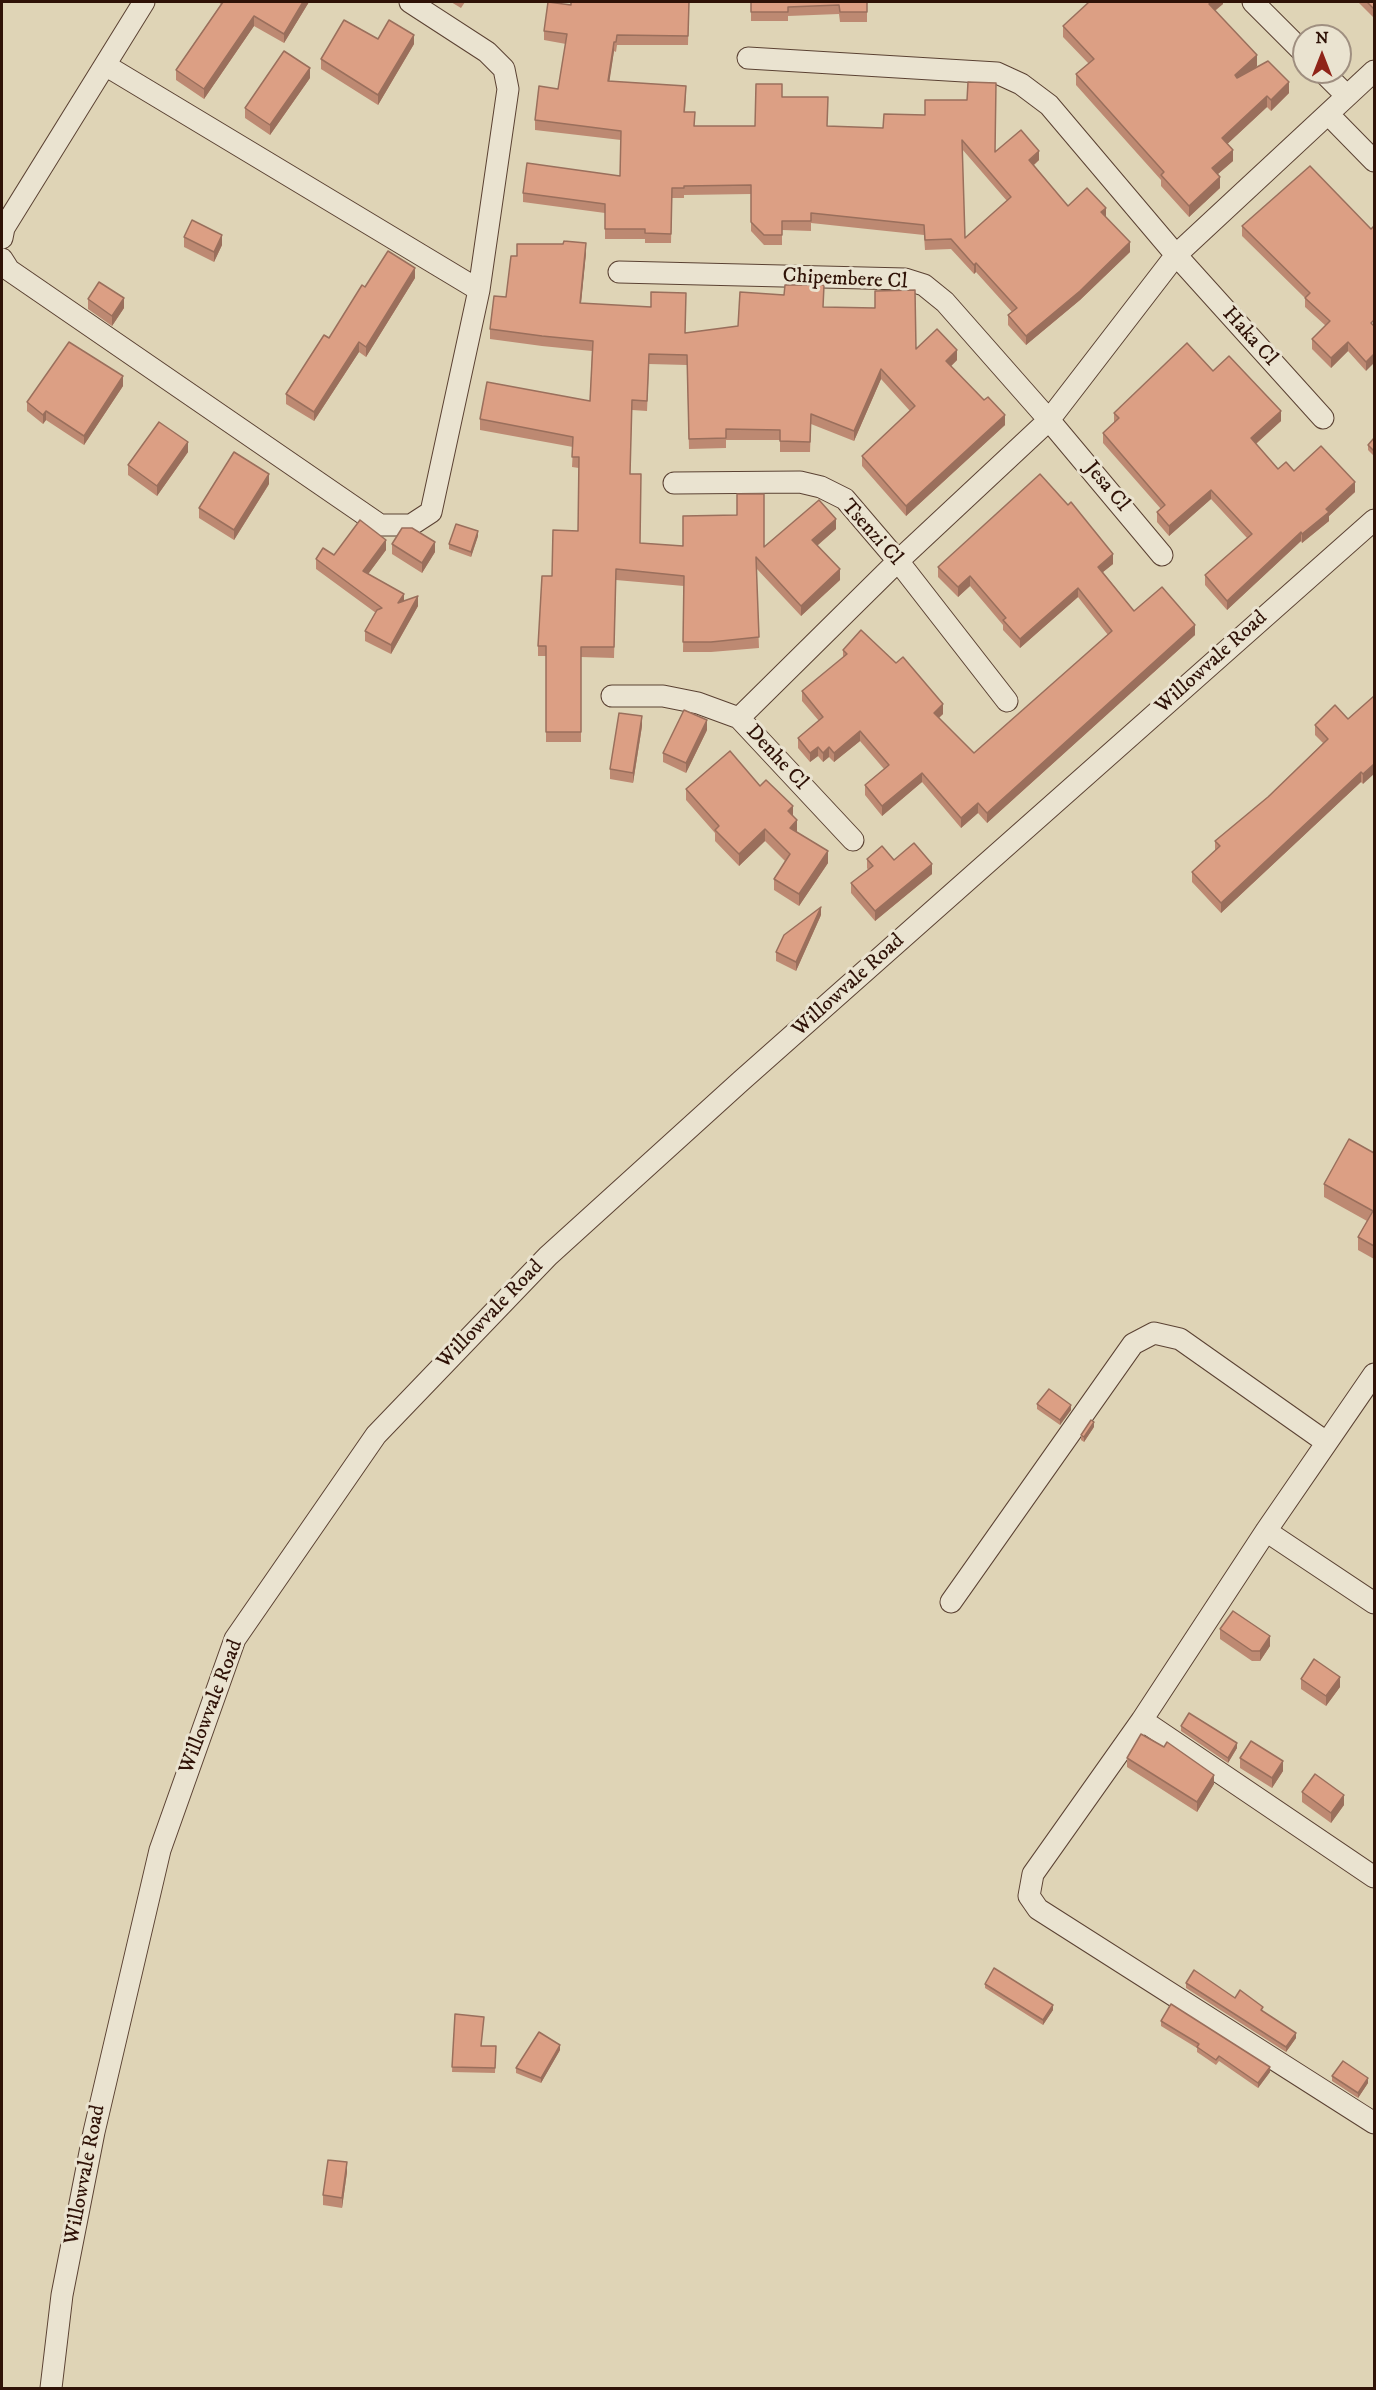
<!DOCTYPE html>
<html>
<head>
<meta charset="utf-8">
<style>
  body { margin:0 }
  #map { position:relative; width:1376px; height:2390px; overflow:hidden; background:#dfd4b6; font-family:"IM FELL DW Pica",serif }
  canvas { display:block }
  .frame { position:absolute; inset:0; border:3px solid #2f1207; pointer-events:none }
  .north { position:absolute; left:1292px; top:24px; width:60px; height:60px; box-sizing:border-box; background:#eae3d0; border:2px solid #9f8f80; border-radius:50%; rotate:0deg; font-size:16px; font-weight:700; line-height:24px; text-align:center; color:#2f1207 }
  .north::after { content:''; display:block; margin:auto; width:21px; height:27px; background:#8f2418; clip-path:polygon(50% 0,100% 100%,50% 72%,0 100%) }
</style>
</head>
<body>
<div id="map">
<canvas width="1376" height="2390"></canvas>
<div class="frame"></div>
<div class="north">N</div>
</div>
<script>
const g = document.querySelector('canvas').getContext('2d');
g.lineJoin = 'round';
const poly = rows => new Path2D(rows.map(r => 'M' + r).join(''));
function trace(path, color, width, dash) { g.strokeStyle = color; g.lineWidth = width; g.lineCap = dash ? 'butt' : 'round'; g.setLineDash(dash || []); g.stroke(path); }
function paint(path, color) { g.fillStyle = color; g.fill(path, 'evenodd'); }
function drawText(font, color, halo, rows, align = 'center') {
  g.font = font + ' "IM FELL DW Pica",serif'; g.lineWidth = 6; g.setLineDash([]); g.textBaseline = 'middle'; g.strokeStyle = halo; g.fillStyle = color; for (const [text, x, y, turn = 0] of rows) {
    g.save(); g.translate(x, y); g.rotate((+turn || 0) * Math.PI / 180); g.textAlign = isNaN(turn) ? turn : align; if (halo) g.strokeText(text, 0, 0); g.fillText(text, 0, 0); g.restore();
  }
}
const street = poly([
  [1253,2,1304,53],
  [748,58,997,73,1021,84,1049,105,1176,255,1323,418],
  [105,65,479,290],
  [1323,72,1347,96],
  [1329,115,1374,161],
  [2,238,4,228,144,2],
  [2,259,9,270,380,525,411,525,431,512,479,290,508,89,504,69,487,52,410,2],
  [619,272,905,279,924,285,945,302,1049,420,1162,555],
  [674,483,800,482,821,487,845,499,898,561,1007,701],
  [612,696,663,696,698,703,739,718,853,840],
  [739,718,898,561,1049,420,1176,255,1374,71],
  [1374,1374,1266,1531,1142,1720,1033,1874,1029,1896,1038,1909,1374,2123],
  [1266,1531,1374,1603],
  [951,1602,1133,1344,1154,1333,1180,1339,1326,1442],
  [1142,1720,1374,1877],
  [51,2388,62,2295,94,2132,160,1850,235,1639,376,1435,548,1256,741,1081,1374,520]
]);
trace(street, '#5b4233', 23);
trace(street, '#eae3d0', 21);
paint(poly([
  [218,2,309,2,284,43,254,26,204,99,176,80,176,70,221,4],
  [451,2,465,2,461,8],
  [689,2,688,45,617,45,616,52,614,51,609,81,686,96,685,112,694,126,755,126,782,97,827,126,883,128,884,114,996,152,1039,160,1034,165,1068,206,1106,217,1130,252,1080,300,1026,345,1008,325,1008,315,1012,312,976,272,974,274,951,249,925,250,924,235,811,223,811,231,782,230,782,245,764,245,751,231,751,194,684,195,684,198,672,198,671,243,645,243,645,239,605,239,605,213,523,202,523,193,620,176,621,140,535,130,535,120,558,89,566,44,544,40,544,31,571,5],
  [962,149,1007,201,965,238],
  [751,2,867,2,867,22,840,22,839,14,788,16,788,21,751,21],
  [1223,2,1223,4,1215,11,1257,66,1254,69,1289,93,1271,111,1267,107,1227,144,1233,161,1218,174,1220,188,1189,217,1161,186,1161,180,1076,85,1076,74,1089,64,1063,37,1063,26],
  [1358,2,1374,2,1374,18],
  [378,39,414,44,378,105,321,69,321,59],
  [310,78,270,135,245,118,245,108],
  [1242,226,1371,229,1366,371,1348,351,1331,368,1312,349,1312,339,1326,326,1305,307,1305,298,1242,236],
  [184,237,222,245,214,262,184,247],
  [563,244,586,253,581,303,685,333,738,326,823,307,916,349,957,360,951,366,1005,425,906,516,862,466,862,456,910,411,881,379,854,441,811,424,810,452,780,452,780,440,726,440,726,448,689,449,687,365,649,364,647,411,632,410,630,474,640,543,683,546,764,547,836,529,817,546,840,580,801,616,756,568,759,648,711,652,683,652,684,586,616,580,614,658,581,657,581,742,546,742,546,656,538,656,538,646,552,576,578,531,579,468,572,467,573,447,480,430,480,419,590,401,592,351,542,346,490,339,490,329,506,297,517,256],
  [415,278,366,357,359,352,314,421,286,404,286,394,329,338,365,287],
  [88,299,124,308,112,326,88,309],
  [1213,371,1281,421,1256,444,1278,469,1294,471,1355,492,1329,516,1329,521,1302,543,1301,541,1227,610,1205,585,1205,575,1247,538,1211,499,1169,536,1157,522,1157,512,1161,509,1103,443,1103,433,1114,423,1114,413],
  [123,386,84,445,46,420,43,424,27,411,27,402],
  [1374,438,1374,456,1368,450,1368,445],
  [188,452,157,496,128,475,128,465],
  [269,484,234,540,199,518,199,508],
  [478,536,471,557,449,549,449,544],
  [392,544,435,552,422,573,392,554],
  [386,550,368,574,404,601,418,606,391,654,365,641,365,631,376,613,316,569,316,559,334,555],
  [1113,564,1103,572,1134,611,1195,635,987,823,978,813,961,828,922,782,882,816,865,795,865,785,884,769,860,741,834,762,829,757,823,762,818,756,810,762,798,748,798,738,819,721,802,701,802,691,843,658,843,650,943,714,939,718,974,753,1108,635,1078,597,1020,648,1003,630,1003,625,970,586,958,597,938,577,938,567],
  [1374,696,1363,784,1361,782,1221,913,1192,882,1192,872,1215,851,1215,841,1268,797,1323,743,1315,735,1315,725,1348,719],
  [642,726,633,783,610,779,610,769],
  [707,730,686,773,663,762,663,753],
  [760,786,793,816,797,832,828,863,799,906,774,890,774,879,785,861,765,841,739,866,715,841,715,833,686,800,686,789],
  [867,859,932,874,875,921,851,893,851,883,868,870,867,868],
  [821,915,796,971,776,961,776,952],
  [1374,1153,1374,1259,1358,1250,1358,1237,1367,1221,1324,1197,1324,1184],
  [1037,1404,1071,1410,1060,1425,1037,1409],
  [1094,1427,1084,1442,1081,1440,1081,1435],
  [1220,1629,1270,1646,1260,1661,1252,1661,1220,1639],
  [1301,1679,1340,1687,1326,1706,1301,1689],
  [1181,1726,1237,1748,1228,1763,1181,1731],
  [1127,1758,1214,1784,1197,1812,1127,1767],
  [1240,1758,1283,1771,1272,1788,1240,1768],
  [1302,1792,1344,1805,1331,1823,1302,1802],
  [1186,1983,1235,1998,1263,2011,1296,2038,1286,2052,1186,1988],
  [985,1984,1053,2010,1043,2025,985,1988],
  [455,2014,482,2046,496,2046,495,2073,452,2072],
  [1161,2021,1270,2072,1258,2088,1219,2061,1216,2065,1197,2052,1197,2048,1161,2026],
  [560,2050,541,2083,516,2073,516,2068],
  [1332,2076,1368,2083,1358,2098,1332,2081],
  [347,2172,342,2208,323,2205,323,2195]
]), '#bd8972');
paint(poly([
  [303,2,309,2,284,43,284,34],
  [1213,2,1223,2,1223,4,1209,15,1209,4],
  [254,16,254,26,204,99,204,89],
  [414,35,414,44,378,105,378,95],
  [614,42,614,51,608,91,608,81],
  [1257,55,1257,66,1235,86,1235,75],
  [310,68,310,78,270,135,270,125],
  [1289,82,1289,93,1271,111,1271,100],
  [1267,96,1267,107,1222,149,1222,138],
  [1233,150,1233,161,1212,179,1212,168],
  [1039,151,1039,160,1029,169,1029,160],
  [1220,177,1220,188,1189,217,1189,206],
  [1106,208,1106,217,1101,212],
  [222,235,222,245,214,262,214,252],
  [1130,242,1130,252,1080,300,1026,345,1026,336],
  [586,243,586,253,580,313,580,303],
  [976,263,976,272,974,274,974,265],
  [415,268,415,278,366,357,366,347],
  [124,298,124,308,112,326,112,316],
  [359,342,359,352,314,421,314,412],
  [1348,342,1348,351,1331,368,1331,358],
  [957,350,957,360,946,371,946,361],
  [1374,354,1374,363,1366,371,1366,362],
  [881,369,881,379,854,441,854,431],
  [123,376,123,386,84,445,84,436],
  [46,411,46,420,43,424,43,415],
  [1281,411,1281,421,1251,448,1251,438],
  [1005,415,1005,425,906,516,906,506],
  [188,442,188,452,157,496,157,486],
  [269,474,269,484,234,540,234,530],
  [1355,482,1355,492,1329,516,1329,521,1302,543,1302,534,1326,509],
  [1211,490,1211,499,1169,536,1169,526],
  [836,519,836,529,812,550,812,540],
  [478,531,478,536,471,557,471,552],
  [1301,532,1301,541,1227,610,1227,601],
  [386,540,386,550,363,581,363,571],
  [435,542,435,552,422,573,422,563],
  [1113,554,1113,564,1098,576,1098,567],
  [840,569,840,580,801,616,801,606],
  [970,576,970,586,958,597,958,587],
  [1078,588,1078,597,1020,648,1020,639],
  [404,594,404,604,398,603],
  [418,596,418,606,391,654,391,645],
  [1195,625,1195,635,987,823,987,813],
  [943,704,943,714,934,722,934,713],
  [642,716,642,726,633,783,633,773],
  [707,720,707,730,686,773,686,763],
  [860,731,860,741,834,762,834,753],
  [818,747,818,756,810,762,810,753],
  [829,747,829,757,823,762,823,753],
  [1374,764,1374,774,1363,784,1363,774],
  [1361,772,1361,782,1221,913,1221,903],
  [922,773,922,782,882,816,882,806],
  [978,803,978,813,961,828,961,818],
  [793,806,793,818,788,811],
  [797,820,797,832,790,828],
  [765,829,765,841,739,866,739,854],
  [828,851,828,863,799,906,799,894],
  [932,864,932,874,875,921,875,911],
  [821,907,821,915,796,971,796,962],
  [1071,1405,1071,1410,1060,1425,1060,1420],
  [1094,1422,1094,1427,1084,1442,1084,1437],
  [1270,1636,1270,1646,1260,1661,1260,1651],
  [1340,1677,1340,1687,1326,1706,1326,1696],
  [1237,1743,1237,1748,1228,1763,1228,1758],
  [1283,1761,1283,1771,1272,1788,1272,1778],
  [1214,1775,1214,1784,1197,1812,1197,1802],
  [1344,1795,1344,1805,1331,1823,1331,1813],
  [1053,2005,1053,2010,1043,2025,1043,2020],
  [1296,2033,1296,2038,1286,2052,1286,2047],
  [560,2045,560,2050,541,2083,541,2078],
  [1270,2067,1270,2072,1258,2088,1258,2083],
  [1368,2078,1368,2083,1358,2098,1358,2093],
  [347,2162,347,2172,342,2208,342,2198]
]), '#9a6f5c');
const building = poly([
  [223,2,303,2,284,34,254,16,204,89,176,70,223,2],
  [548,2,571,5,571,2,689,2,688,36,617,35,616,42,614,42,608,81,686,86,684,112,695,112,694,126,755,126,756,84,782,84,782,97,828,97,827,126,883,128,884,114,925,115,925,100,967,100,968,82,996,83,995,152,1021,130,1039,151,1029,160,1068,206,1087,188,1106,208,1101,212,1130,242,1080,291,1026,336,1008,315,1017,308,976,263,974,265,951,239,925,240,924,225,811,213,811,221,782,221,782,235,764,235,751,222,751,185,684,186,684,188,672,188,671,234,645,233,645,229,605,229,605,204,523,193,527,163,620,176,621,131,535,120,539,86,558,89,567,34,544,31,548,2],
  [962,140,1011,197,965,238,962,140],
  [751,2,867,2,867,12,840,12,839,5,788,7,788,12,751,12,751,2],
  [1089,2,1213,2,1209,4,1257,55,1235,75,1237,78,1268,61,1289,82,1271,100,1267,96,1222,138,1233,150,1212,168,1220,177,1189,206,1161,175,1164,172,1076,74,1094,59,1063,26,1089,2],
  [1367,2,1374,2,1374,9,1367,2],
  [344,20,378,39,389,20,414,35,378,95,321,59,344,20],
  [284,51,310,68,270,125,245,108,284,51],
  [1310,166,1371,229,1374,226,1374,320,1371,323,1374,326,1374,354,1366,362,1348,342,1331,358,1312,339,1330,321,1305,298,1310,293,1242,226,1310,166],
  [192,220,222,235,214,252,184,237,192,220],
  [564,241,586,243,580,303,651,307,651,292,686,293,685,333,738,326,740,292,784,295,785,285,824,285,823,307,875,308,875,291,915,290,916,349,937,329,957,350,946,361,984,400,988,397,1005,415,906,506,862,456,915,406,881,369,854,431,811,414,810,442,780,441,780,430,726,429,726,438,689,439,687,355,649,354,647,401,632,400,630,474,641,474,640,543,683,546,683,516,737,515,737,494,764,494,764,547,819,500,836,519,812,540,840,569,801,606,756,557,759,637,711,642,683,642,684,576,616,569,614,647,581,647,581,732,546,732,546,646,538,646,542,576,552,576,553,530,578,531,579,457,572,457,573,437,480,419,487,382,590,401,593,341,542,336,490,329,494,296,506,297,511,256,517,256,517,244,563,244,564,241],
  [388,251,415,268,366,347,359,342,314,412,286,394,324,335,329,338,362,285,365,287,388,251],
  [99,282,124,298,112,316,88,299,99,282],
  [69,342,123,376,84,436,46,411,43,415,27,402,69,342],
  [1187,343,1213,371,1229,356,1281,411,1251,438,1278,469,1286,462,1294,471,1321,446,1355,482,1326,509,1329,512,1302,534,1301,532,1227,601,1205,575,1252,534,1211,490,1169,526,1157,512,1165,505,1103,433,1119,418,1114,413,1187,343],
  [159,422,188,442,157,486,128,465,159,422],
  [1374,438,1374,451,1368,445,1374,438],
  [234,452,269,474,234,530,199,508,234,452],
  [1040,474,1068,505,1071,502,1113,554,1098,567,1134,611,1162,587,1195,625,987,813,978,803,961,818,922,773,882,806,865,785,889,765,860,731,834,753,829,747,823,753,818,747,810,753,798,738,823,717,802,691,847,654,843,650,861,630,896,663,903,657,943,704,934,713,974,753,1112,631,1078,588,1020,639,1003,620,1006,618,970,576,958,587,938,567,1040,474],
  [360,520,386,540,363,571,404,594,398,603,418,596,391,645,365,631,377,610,382,608,316,559,323,548,334,555,360,520],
  [456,524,478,531,471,552,449,544,456,524],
  [402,528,412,528,435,542,422,563,392,544,402,528],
  [1374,696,1374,764,1363,774,1361,772,1221,903,1192,872,1220,846,1215,841,1268,797,1328,739,1315,725,1335,705,1348,719,1374,696],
  [684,710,707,720,686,763,663,753,684,710],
  [619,713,642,716,633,773,610,769,619,713],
  [730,751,760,786,766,780,793,806,788,811,797,820,790,828,828,851,799,894,774,879,790,854,765,829,739,854,715,830,719,826,686,789,730,751],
  [914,843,932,864,875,911,851,883,873,866,867,859,882,846,894,860,914,843],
  [821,907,796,962,776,952,784,935,821,907],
  [1349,1139,1374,1153,1374,1246,1358,1237,1373,1211,1324,1184,1349,1139],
  [1049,1389,1071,1405,1060,1420,1037,1404,1049,1389],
  [1091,1420,1094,1422,1084,1437,1081,1435,1091,1420],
  [1233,1611,1270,1636,1260,1651,1252,1651,1220,1629,1233,1611],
  [1314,1659,1340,1677,1326,1696,1301,1679,1314,1659],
  [1189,1713,1237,1743,1228,1758,1181,1726,1189,1713],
  [1141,1734,1164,1747,1167,1742,1214,1775,1197,1802,1127,1758,1141,1734],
  [1251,1741,1283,1761,1272,1778,1240,1758,1251,1741],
  [1315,1774,1344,1795,1331,1813,1302,1792,1315,1774],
  [994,1968,1053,2005,1043,2020,985,1984,994,1968],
  [1194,1970,1235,1998,1240,1990,1263,2007,1261,2010,1296,2033,1286,2047,1186,1983,1194,1970],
  [1171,2004,1270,2067,1258,2083,1219,2056,1216,2060,1197,2047,1199,2044,1161,2021,1171,2004],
  [455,2014,484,2017,481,2046,496,2046,495,2068,452,2067,455,2014],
  [539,2032,560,2045,541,2078,516,2068,539,2032],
  [1343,2061,1368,2078,1358,2093,1332,2076,1343,2061],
  [328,2160,347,2162,342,2198,323,2195,328,2160]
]);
paint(building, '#dc9f84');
trace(building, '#9a6f5c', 1.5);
drawText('21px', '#2f1207', '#eae3d0', [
  ["Chipembere Cl",845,280,3],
  ["Haka Cl",1249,337,48],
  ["Jesa Cl",1106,487,50],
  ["Tsenzi Cl",871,533,48],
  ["Willowvale Road",1212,663,-42],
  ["Denhe Cl",776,758,47],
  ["Willowvale Road",849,986,-42],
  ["Willowvale Road",491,1315,-46],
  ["Willowvale Road",212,1707,-69],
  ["Willowvale Road",86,2175,-79]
]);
</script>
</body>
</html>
